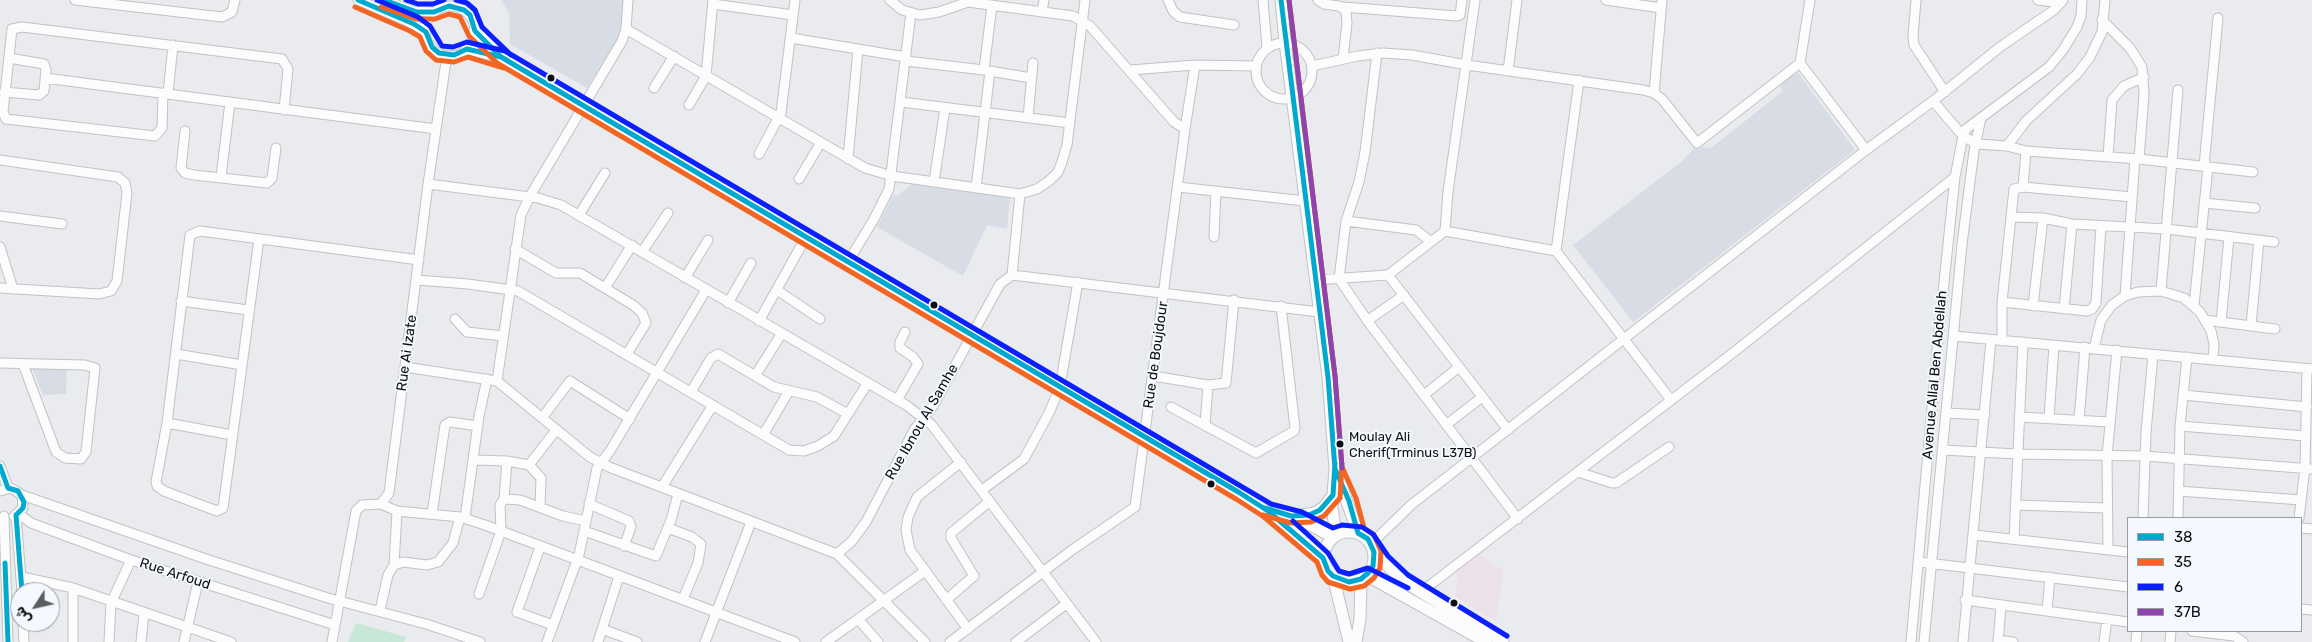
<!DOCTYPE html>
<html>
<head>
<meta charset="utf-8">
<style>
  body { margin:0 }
  #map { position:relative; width:2312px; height:642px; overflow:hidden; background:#e9ebee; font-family:Rubik,Vazirmatn,sans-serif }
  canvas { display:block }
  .legend { position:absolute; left:2127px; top:517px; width:175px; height:115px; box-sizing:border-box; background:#f4f8ff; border:1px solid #989ba0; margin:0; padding:6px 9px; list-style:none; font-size:15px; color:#0e0f11 }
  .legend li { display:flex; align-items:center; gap:10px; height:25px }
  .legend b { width:25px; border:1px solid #989ba0 }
  .north { position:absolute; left:10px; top:582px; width:50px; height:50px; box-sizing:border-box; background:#f4f8ff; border:1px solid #989ba0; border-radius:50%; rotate:235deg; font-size:14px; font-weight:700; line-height:20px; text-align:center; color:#0e0f11 }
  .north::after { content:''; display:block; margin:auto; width:18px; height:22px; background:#5b5c5e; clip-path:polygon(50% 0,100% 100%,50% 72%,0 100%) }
</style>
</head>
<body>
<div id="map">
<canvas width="2312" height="642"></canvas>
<ul class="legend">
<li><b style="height:6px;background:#00a9ce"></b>38</li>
<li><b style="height:6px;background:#f26522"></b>35</li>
<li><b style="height:6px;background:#0c20ff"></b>6</li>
<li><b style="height:6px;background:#8e44ad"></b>37B</li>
</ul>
<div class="north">ش</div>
</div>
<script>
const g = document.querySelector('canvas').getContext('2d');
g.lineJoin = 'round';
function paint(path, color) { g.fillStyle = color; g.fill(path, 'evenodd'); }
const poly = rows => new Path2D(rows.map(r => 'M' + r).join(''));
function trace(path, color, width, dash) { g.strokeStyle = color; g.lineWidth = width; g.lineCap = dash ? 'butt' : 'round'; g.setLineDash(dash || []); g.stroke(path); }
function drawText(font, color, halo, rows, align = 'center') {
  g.font = font + ' Rubik,sans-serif'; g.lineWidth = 4; g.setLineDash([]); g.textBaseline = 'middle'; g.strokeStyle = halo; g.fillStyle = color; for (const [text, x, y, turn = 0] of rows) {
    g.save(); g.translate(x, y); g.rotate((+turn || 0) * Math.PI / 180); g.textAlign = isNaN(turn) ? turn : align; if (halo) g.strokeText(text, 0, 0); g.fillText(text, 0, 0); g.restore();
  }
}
paint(poly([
  [501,0,625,0,622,32,587,88,510,44,509,13],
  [1796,70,1855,150,1633,322,1573,245,1681,162,1695,147,1711,148,1783,91,1780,83],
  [914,182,1005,193,1006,197,1010,197,1007,229,987,225,963,276,877,227,894,194,897,196],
  [67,367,66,394,43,395,32,368]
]), '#d8dde5');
paint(poly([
  [1479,554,1503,571,1496,621,1456,598,1457,572]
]), '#ece1ea');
paint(poly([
  [356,623,406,637,404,642,348,642]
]), '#c7e7d9');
const minor = poly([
  [75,0,222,17,232,12,235,0],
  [358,0,407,21,426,32],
  [384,0,413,11,434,12],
  [890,0,902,10,920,15,939,12,968,2,1073,16,1090,26,1174,122,1185,129],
  [1168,0,1173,11,1180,17,1234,25],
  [1263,0,1267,47],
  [1318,0,1324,4,1339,6,1346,10,1347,23,1343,59],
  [1606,0,1661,8],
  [1916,0,1913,36,1914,45,1945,92],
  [2038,0,2061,3],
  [713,4,793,15],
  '425 31a25 25 0 1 1 50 0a25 25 0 1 1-50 0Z',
  [1343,7,1457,16,1460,15,1462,0],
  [1042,12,1044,0],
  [2102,20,2130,48,2142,67,2144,94,2139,159],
  [626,29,865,168,892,176,1020,194,1037,189,1049,181,1058,172,1062,162,1067,145,1085,0],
  [791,38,906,57],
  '1256 71a28 28 0 1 1 56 0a28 28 0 1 1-56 0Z',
  [1377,53,1365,152,1359,182,1346,221,1339,279,1369,323,1518,519],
  [906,61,984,70],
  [1800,63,1866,150],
  [1312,66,1358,56,1383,53,1412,55,1467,65,1643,90,1654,93,1662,99,1697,143,1800,63,1810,0],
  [1130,70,1195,65,1256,66],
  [990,71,1031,78],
  [1508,71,1517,0],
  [45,78,436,129],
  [654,88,674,56],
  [4,92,39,95,44,91,46,70,44,64,9,58],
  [163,93,162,128,155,136,6,119,3,112,12,29,22,27,282,59,288,69,284,110],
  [168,93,173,45],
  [1654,93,1662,0],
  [1933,101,1963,136,1977,144,2007,146,2026,151,2139,159,2253,172],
  [901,102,1070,123],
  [689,105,706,76,713,0],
  [1028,118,1033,63],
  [185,131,181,168,185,173,194,175,267,183,272,178,276,148],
  [2007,146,2026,121,2077,74,2090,57,2102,32,2105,0],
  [759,154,781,113,795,0],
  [2108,157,2112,100,2124,86,2144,77],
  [848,159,858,49],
  [0,160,118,177,125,183,127,193,117,281,111,291,99,294,0,288],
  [2204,166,2218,18],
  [221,177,230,102],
  [799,179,820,144],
  [934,182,945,108],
  [428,184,538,198,561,205,906,405,931,424,1096,642],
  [1178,187,1305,201],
  [2023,187,2026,151],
  [976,188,990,71,984,70,992,5],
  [2204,203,2255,208],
  [579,215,605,173],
  [0,216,62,224],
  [2011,217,2043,218,2072,224,2167,229,2274,242],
  [1346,221,1416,230,1430,241],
  [1445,231,1448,192,1475,0],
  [1214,237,1216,191],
  [259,239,223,508,217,511,164,491,157,486,156,482,167,423,190,235,200,231,419,260],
  [0,247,13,289],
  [515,249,556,273,580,273,633,305,642,313,646,323,627,354],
  [1556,251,1579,80],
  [642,252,668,213],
  [848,262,874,219,889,189,911,13],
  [1012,275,1020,194],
  [1388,275,1508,430],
  [685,278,708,240],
  [417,280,468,284,518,291,789,450,804,451,818,446,834,436,867,384],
  [1315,280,1388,275,1445,231,1556,251,1671,400],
  [605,288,632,245],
  [777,290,820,319],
  [2161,291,2178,90],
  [2125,296,2135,158],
  [181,301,248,310],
  [2002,302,2087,311,2092,309,2096,303,2101,226],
  [728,303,751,263],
  [2194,305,2208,167],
  [2033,306,2043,218],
  [2064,309,2072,224],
  [455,319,467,332,503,336],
  [2205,320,2275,329],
  [759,321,806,237],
  [1367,321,1404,295],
  [2221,322,2229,237],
  [2251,326,2259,240],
  [1954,336,2312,369],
  [2002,341,2002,302,2014,189,2023,187,2132,197],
  [2094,348,2101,320,2112,305,2125,296,2138,292,2161,291,2184,298,2200,312,2211,331,2214,344,2213,360],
  [176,354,242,365],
  [0,363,85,365,95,368,86,452,81,459,65,458,56,452,23,364],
  [405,367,497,381,590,457,609,467,837,554,925,642],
  [755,376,782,333],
  [1153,376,1208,385,1226,383,1234,300],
  [497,381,521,215,530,196,622,41,626,29,628,0],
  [691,392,711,358,718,354,774,387,817,397,848,414],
  [1424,395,1459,367],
  [2183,395,2307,407],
  [897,400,918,364,913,357,900,348,900,342,905,332],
  [1171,407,1256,453,1294,431,1295,428,1281,306],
  [1946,413,1985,415],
  [2019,417,2110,422],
  [542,418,570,381,630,419],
  [2049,418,2054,345],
  [2079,420,2085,347],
  [167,423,232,435],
  [1205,425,1208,385],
  [1446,425,1482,397],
  [2180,426,2306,436],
  [763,435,789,391],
  [1943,450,2017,454,2145,456,2312,469],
  [473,460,507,461,529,465],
  [961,462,917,497,908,517,906,530,910,550,968,629],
  [0,466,8,488],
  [1578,472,1612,483,1616,483,1669,447],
  [662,487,713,405],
  [982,490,1024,459,1050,411,1060,386,1078,282],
  [0,491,11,488,22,495,23,508,14,516],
  [2179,491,2301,500],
  [22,495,206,559,328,598,426,624,480,642],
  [504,499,507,461],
  [381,504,397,511,460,517,485,525,795,642],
  [589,504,629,521,631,527,624,546],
  [2015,505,2107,508],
  [540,506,541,478,529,465,556,430],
  [19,514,31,523,131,560,335,625],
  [432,514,445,425,450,422,478,426],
  [16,515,22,592],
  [4,516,8,642],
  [465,518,479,416,487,379],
  [2143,518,2146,432,2153,355],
  [2178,518,2180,426,2187,357],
  [2299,518,2305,468,2307,369],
  [668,528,692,537,701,544,698,563,683,599],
  [2301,528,2312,529],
  [584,531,656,556,671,520,678,494],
  [1974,535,2128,552],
  [2014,539,2023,342],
  [1371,544,1411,505,1866,150,1933,101,2000,47,2054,10,2063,0],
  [540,547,517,612,553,625],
  [2108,550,2107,456,2117,350],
  [837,554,852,541,866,522,914,430,933,406,1000,284,1012,275,1319,312],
  [1919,562,2128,587],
  [394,565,397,511],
  [22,577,73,588,231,642],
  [73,588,73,642],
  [1421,592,1734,352,1955,177],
  [479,594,501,531,500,505,504,499,520,500,563,516,586,521],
  [946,600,974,576,951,538,951,533,990,501],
  [1965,600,2128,622],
  [2301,609,2312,610],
  [380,610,388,575,394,565,403,562,427,565,438,562,453,543,460,517],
  [2047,611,2050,577],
  [858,619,878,642],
  [23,622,24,642],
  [602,629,637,642],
  [2192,631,2234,636,2243,642],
  [1998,640,2013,642],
  [109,642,111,603,131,560],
  [141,642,144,613],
  [184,642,198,582],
  [332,642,356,511,362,505,381,504,389,493,428,184,447,55],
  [547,642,579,555,597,468,610,451,706,290],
  [598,642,619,576],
  [705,642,751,522],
  [826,642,925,571],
  [950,642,1072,550,1135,507,1185,129,1195,65],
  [1016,642,1066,604],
  [1911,642,1938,340,1955,177,1963,136,1966,129,2049,67,2063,50,2077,27,2081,16,2082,0],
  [1924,642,1962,244,1974,151,1981,118],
  [1963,642,1991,340],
  [1998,642,2001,606],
  [2104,642,2107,619],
  [2136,642,2137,631],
  [2170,642,2171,631]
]);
const major = poly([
  [1281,0,1285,42,1328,377,1335,469,1332,508,1336,534],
  [475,31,501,57,1240,493,1268,511,1323,558],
  [467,49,501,57],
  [1336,471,1358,533],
  [1272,512,1299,519,1333,537],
  [1295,516,1315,513,1324,507,1333,495],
  '1324 557a25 25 0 1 1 50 0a25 25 0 1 1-50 0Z',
  [1374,552,1403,581,1503,642],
  [1366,575,1486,642],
  [1333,576,1349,642],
  [1356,642,1360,619,1361,579]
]);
trace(minor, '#c0c2c5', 11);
trace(major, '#c0c2c5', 13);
trace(minor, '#fcfcfc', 9);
trace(major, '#fcfcfc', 11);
trace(poly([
  [358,0,414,24,426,32,432,47,439,53,454,55,467,49,501,57,508,61],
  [384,0,417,12,434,12,449,6,464,10,470,15,475,31,501,57,1240,493,1268,511,1323,558,1328,571,1333,576,1349,582,1361,579,1368,573,1373,566,1374,552,1368,539,1358,533,1349,501,1335,469,1328,377,1281,0],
  [0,466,8,488,18,491,24,502,23,508,16,515,22,592],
  [1265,508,1291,516,1309,515,1320,510,1333,495,1335,463],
  [5,563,8,642]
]), '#00a9ce', 5);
trace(poly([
  [355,7,410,31,420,37,426,51,436,60,454,62,468,57,504,68],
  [381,7,416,19,435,19,449,14,460,17,469,36,497,63,1236,499,1264,517,1317,562,1322,575,1328,582,1350,589,1364,586,1374,578,1380,568,1381,551,1374,535,1364,528,1356,498,1342,467,1335,376,1289,0],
  [1263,515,1291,523,1311,522,1324,516,1340,498,1342,463]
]), '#f26522', 5);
trace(poly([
  [377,0,418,17,430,26,442,46,453,47,467,42,505,51,1271,504,1302,512,1333,528,1342,525,1362,527,1373,534,1388,556,1408,575,1507,636],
  [406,0,418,4,433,4,444,0],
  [456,0,467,3,475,10,482,27,511,55],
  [1293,521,1328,553,1339,571,1349,574,1368,568,1408,588]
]), '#0c20ff', 5);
trace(poly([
  [1289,0,1335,376,1342,468]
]), '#8e44ad', 5);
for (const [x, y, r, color] of [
  [551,78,4.5,"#0e0f11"],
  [934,305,4.5,"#0e0f11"],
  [1340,444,4.5,"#0e0f11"],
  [1211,484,4.5,"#0e0f11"],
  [1454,603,4.5,"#0e0f11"]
]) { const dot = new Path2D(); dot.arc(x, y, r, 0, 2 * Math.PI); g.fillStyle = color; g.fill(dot); trace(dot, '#f4f8ff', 2); }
drawText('13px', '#0e0f11', '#f4f8ff', [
  ["Moulay Ali",1349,437],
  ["Cherif(Trminus L37B)",1349,453]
], 'left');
drawText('14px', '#0e0f11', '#f4f8ff', [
  ["Rue Ai Izate",407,353,-82],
  ["Rue de Boujdour",1156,355,-82],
  ["Avenue Allal Ben Abdellah",1935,375,-85],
  ["Rue Ibnou Al Samhe",922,422,-60],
  ["Rue Arfoud",175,574,18]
]);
</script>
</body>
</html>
